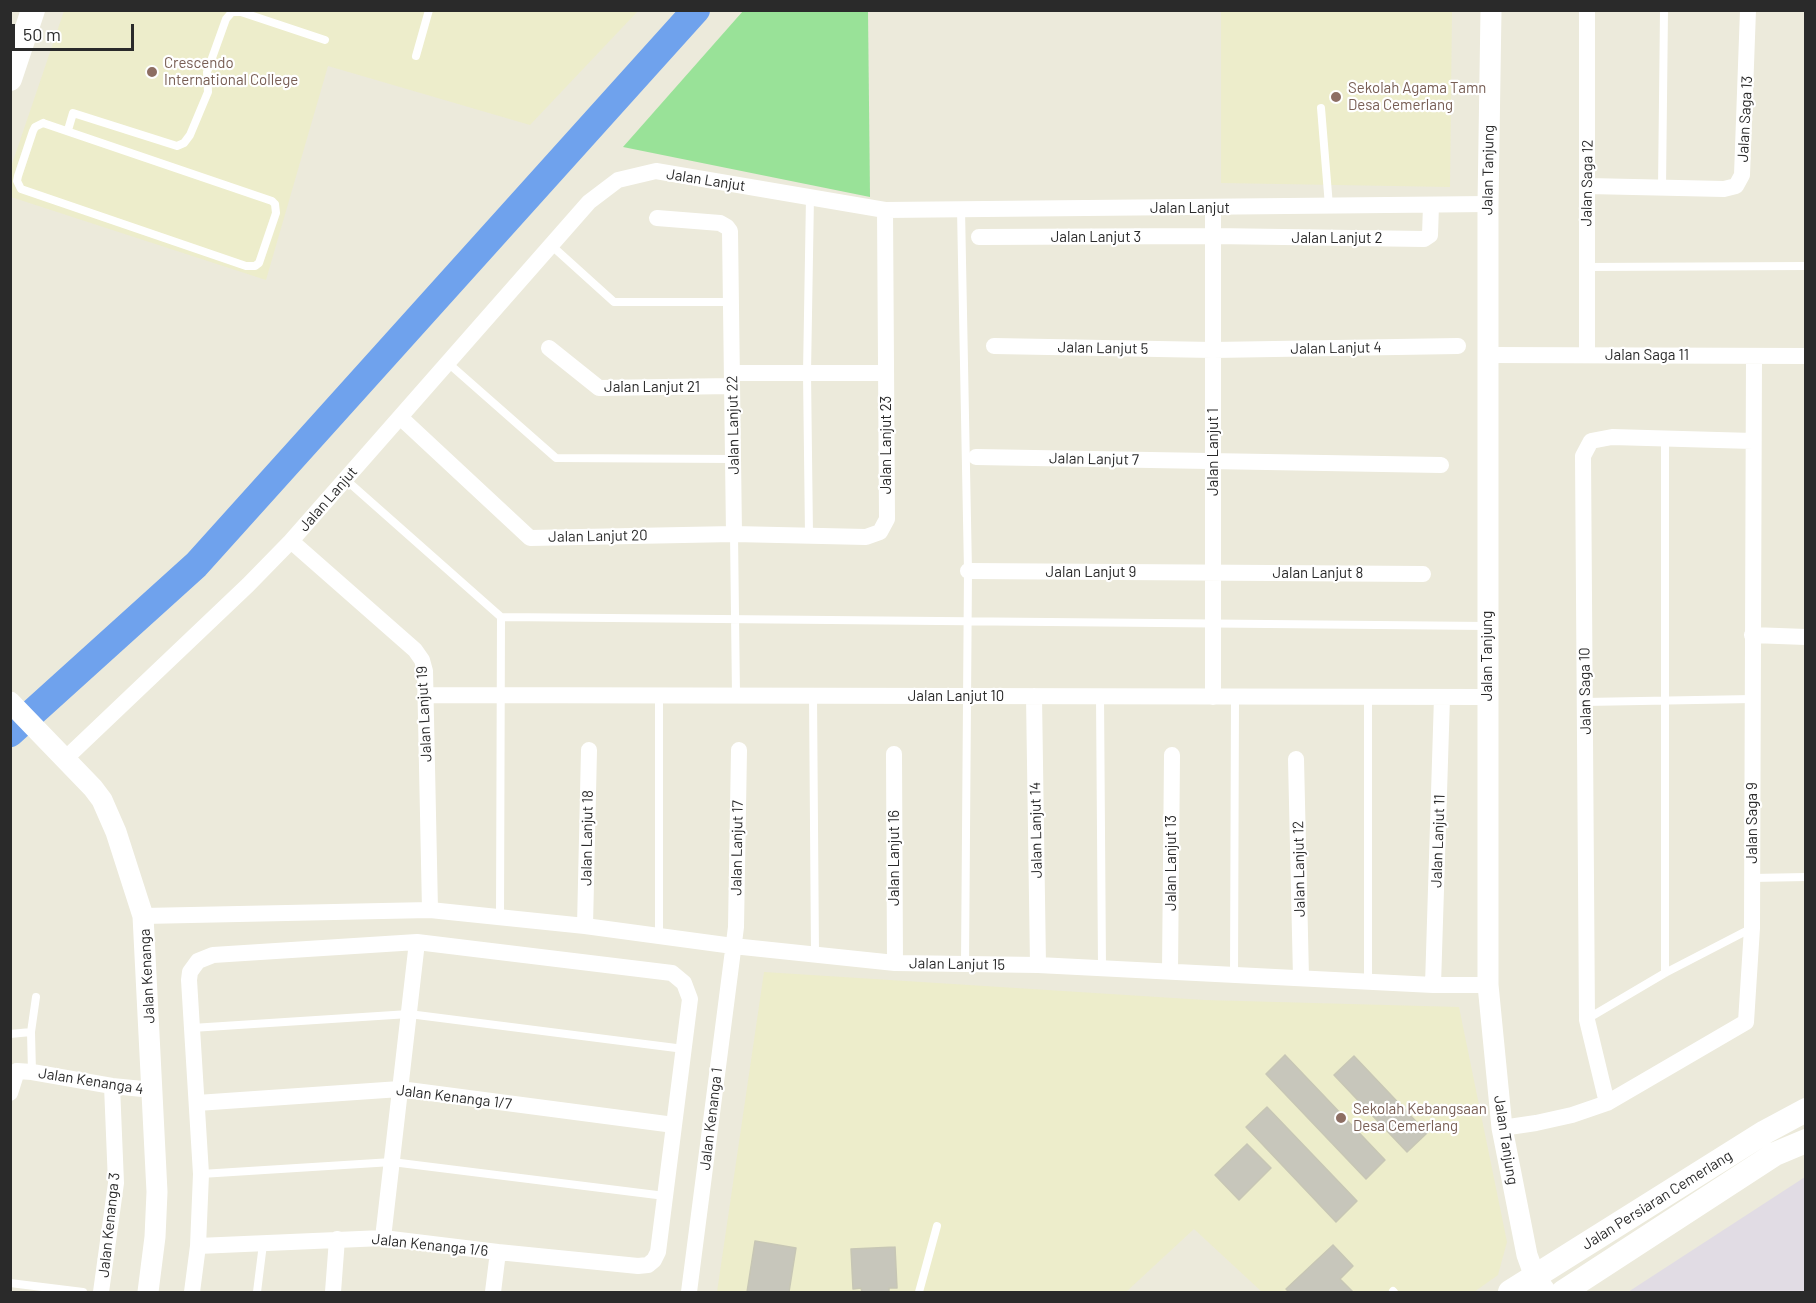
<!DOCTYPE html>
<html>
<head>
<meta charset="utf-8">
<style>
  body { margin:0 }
  #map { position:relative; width:1816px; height:1303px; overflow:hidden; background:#eceadb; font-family:Barlow,sans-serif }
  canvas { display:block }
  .frame { position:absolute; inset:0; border:12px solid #2a2a2a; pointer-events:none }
  .scale { position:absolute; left:12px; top:24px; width:122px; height:27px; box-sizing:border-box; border:3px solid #2a2a2a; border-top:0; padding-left:8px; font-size:18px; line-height:21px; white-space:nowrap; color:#2a2a2a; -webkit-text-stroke:4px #fff; paint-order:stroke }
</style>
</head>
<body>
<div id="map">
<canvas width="1816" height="1303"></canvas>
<div class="frame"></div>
<div class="scale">50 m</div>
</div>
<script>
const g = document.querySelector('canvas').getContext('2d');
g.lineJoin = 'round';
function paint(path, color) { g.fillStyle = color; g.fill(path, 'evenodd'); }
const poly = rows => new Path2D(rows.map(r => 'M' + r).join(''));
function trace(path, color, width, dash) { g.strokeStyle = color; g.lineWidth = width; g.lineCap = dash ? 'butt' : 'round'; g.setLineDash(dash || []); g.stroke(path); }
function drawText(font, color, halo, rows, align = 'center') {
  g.font = font + ' Barlow,sans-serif'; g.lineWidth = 4.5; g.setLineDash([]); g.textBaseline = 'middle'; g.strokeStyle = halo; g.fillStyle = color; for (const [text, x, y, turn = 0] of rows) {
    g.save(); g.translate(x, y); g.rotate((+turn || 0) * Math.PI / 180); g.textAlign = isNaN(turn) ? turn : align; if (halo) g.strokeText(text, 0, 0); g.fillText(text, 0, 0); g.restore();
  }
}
paint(poly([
  [1805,1177,1805,1292,1628,1292]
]), '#e1dce4');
paint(poly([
  [64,11,638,11,530,125,328,66,266,280,11,197,11,167],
  [1221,11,1452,11,1450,187,1221,183],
  [764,972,1205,1000,1459,1007,1507,1242,1498,1275,1474,1292,1262,1292,1194,1229,1126,1292,717,1292]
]), '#ededcb');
paint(poly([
  [743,11,868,11,870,197,623,147]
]), '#99e298');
trace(poly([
  [10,733,196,565,696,10]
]), '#6fa2ed', 28);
const building = poly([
  [1285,1055,1385,1160,1366,1179,1266,1074,1285,1055],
  [1354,1056,1427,1133,1407,1152,1334,1075,1354,1056],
  [1267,1107,1357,1201,1336,1222,1246,1127,1267,1107],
  [1247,1144,1271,1168,1239,1200,1215,1175,1247,1144],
  [755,1241,796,1248,789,1292,747,1292,755,1241],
  [1333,1245,1353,1266,1340,1279,1353,1292,1289,1292,1286,1289,1333,1245],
  [895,1247,897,1288,889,1288,889,1292,862,1292,861,1288,853,1289,851,1249,895,1247]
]);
paint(building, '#c7c6bb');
trace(building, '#c7c6b5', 1.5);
trace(poly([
  [416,56,429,10],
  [1321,108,1329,206],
  [43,123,272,201,275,204,276,213,259,263,255,266,246,266,21,189,17,181,18,176,33,131,35,127,43,123],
  [68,130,73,113,177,146,184,143,190,135,208,92,207,72,226,19,232,12,241,12,325,40],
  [1662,188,1664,10],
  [961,209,968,571,965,964],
  [552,246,614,302,731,302],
  [1586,267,1806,266],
  [448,363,556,458,733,459],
  [1665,439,1665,973],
  [345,479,501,617,500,917],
  [734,534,736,696],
  [809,535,807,373,810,197],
  [501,617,1487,626],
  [659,696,659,936],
  [813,696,815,955],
  [1100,696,1102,968],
  [1368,697,1368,982],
  [1585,702,1752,699],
  [1752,878,1806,877],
  [1234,975,1235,697],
  [1587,1019,1665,973,1752,928],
  [192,1028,409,1014,684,1049],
  [10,1034,31,1032],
  [32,1072,31,1032,36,997],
  [201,1174,392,1162,665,1196],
  [10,1283,83,1292],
  [1393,1291,1394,1292],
  [257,1292,263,1244],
  [919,1292,937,1226]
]), '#fff', 8);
trace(poly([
  [1587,10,1587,355],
  [1588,186,1724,189,1736,186,1742,175,1748,10],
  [1213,208,1213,697],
  [657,218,720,223,727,227,730,231,734,534],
  [979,237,1213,236,1424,239,1430,235,1431,205],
  [994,346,1213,350,1458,346],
  [549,348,599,388,732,386],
  [1489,355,1806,356],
  [732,373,886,373],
  [400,417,530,538,734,534,866,537,880,532,887,519,885,210],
  [976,457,1441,465],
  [291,541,415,650,422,660,425,671,430,910],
  [968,571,1423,574],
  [1752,635,1806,637],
  [425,695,1488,697],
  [1034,696,1038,965],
  [894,754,895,963],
  [65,759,248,585,291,541,589,202,618,180,656,171,885,210,1488,204],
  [1296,759,1301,978],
  [143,916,430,910,585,926,733,946,895,963,1038,965,1433,985,1488,985],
  [585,926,589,750],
  [1170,971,1172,755],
  [1433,985,1442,697],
  [10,1093,17,1071,32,1072,112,1086,153,1090],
  [197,1103,400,1089,674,1125],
  [1607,1103,1587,1020,1583,456,1591,441,1612,437,1753,441],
  [1502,1128,1536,1123,1572,1115,1607,1103,1746,1022,1752,928,1754,356],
  [383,1238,417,942],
  [101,1292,116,1183,112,1086],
  [192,1292,198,1246,201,1174,189,980,190,972,198,961,213,955,417,942,672,973,684,983,690,999,658,1252,654,1260,648,1265,638,1266,498,1252,383,1238,198,1246],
  [333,1292,337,1239],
  [493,1292,498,1252],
  [689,1292,736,927,739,750]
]), '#fff', 16);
trace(poly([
  [1491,10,1488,204,1488,985,1502,1128,1527,1255,1535,1277,1546,1292],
  [10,702,93,788,102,800,116,832,143,916,157,1192,155,1237,148,1292]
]), '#fff', 21);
trace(poly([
  [10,79,33,10],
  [1510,1292,1765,1132,1806,1110],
  [1563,1292,1775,1154,1806,1141]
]), '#fff', 24);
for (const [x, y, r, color] of [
  [152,72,6,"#8d6e63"],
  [1336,97,6,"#8d6e63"],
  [1341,1118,6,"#8d6e63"]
]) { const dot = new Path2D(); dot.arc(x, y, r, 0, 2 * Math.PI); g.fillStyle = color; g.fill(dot); trace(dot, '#fff', 2); }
drawText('15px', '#785e54', '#fff', [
  ["Crescendo",164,63],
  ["International College",164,80],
  ["Sekolah Agama Tamn",1348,88],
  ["Desa Cemerlang",1348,105],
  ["Sekolah Kebangsaan",1353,1109],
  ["Desa Cemerlang",1353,1126]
], 'left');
drawText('15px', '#2a2a2a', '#fff', [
  ["Jalan Saga 13",1745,119,-87],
  ["Jalan Tanjung",1488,170,-89],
  ["Jalan Lanjut",706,180,9],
  ["Jalan Saga 12",1587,183,-89],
  ["Jalan Lanjut",1190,208],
  ["Jalan Lanjut 3",1096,237],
  ["Jalan Lanjut 2",1337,238],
  ["Jalan Lanjut 5",1103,348,1],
  ["Jalan Lanjut 4",1336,348,-1],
  ["Jalan Saga 11",1647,355],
  ["Jalan Lanjut 21",652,387],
  ["Jalan Lanjut 22",733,425,-91],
  ["Jalan Lanjut 23",886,445,-90],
  ["Jalan Lanjut 1",1213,452,-90],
  ["Jalan Lanjut 7",1094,459,1],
  ["Jalan Lanjut",328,499,-49],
  ["Jalan Lanjut 20",598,536,-1],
  ["Jalan Lanjut 9",1091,572],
  ["Jalan Lanjut 8",1318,573],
  ["Jalan Tanjung",1487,656,-90],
  ["Jalan Saga 10",1585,691,-91],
  ["Jalan Lanjut 10",956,696],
  ["Jalan Lanjut 19",424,714,-93],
  ["Jalan Saga 9",1752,823,-90],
  ["Jalan Lanjut 14",1036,830,-91],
  ["Jalan Lanjut 18",587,838,-89],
  ["Jalan Lanjut 11",1438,841,-88],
  ["Jalan Lanjut 17",737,848,-89],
  ["Jalan Lanjut 16",894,858,-90],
  ["Jalan Lanjut 13",1171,863,-90],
  ["Jalan Lanjut 12",1299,869,-91],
  ["Jalan Lanjut 15",957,964,1],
  ["Jalan Kenanga",147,976,-93],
  ["Jalan Kenanga 4",91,1081,9],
  ["Jalan Kenanga 1/7",454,1097,7],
  ["Jalan Kenanga 1",711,1119,-83],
  ["Jalan Tanjung",1506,1140,81],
  ["Jalan Persiaran Cemerlang",1657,1200,-32],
  ["Jalan Kenanga 3",109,1225,-84],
  ["Jalan Kenanga 1/6",430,1245,6]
]);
</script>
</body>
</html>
